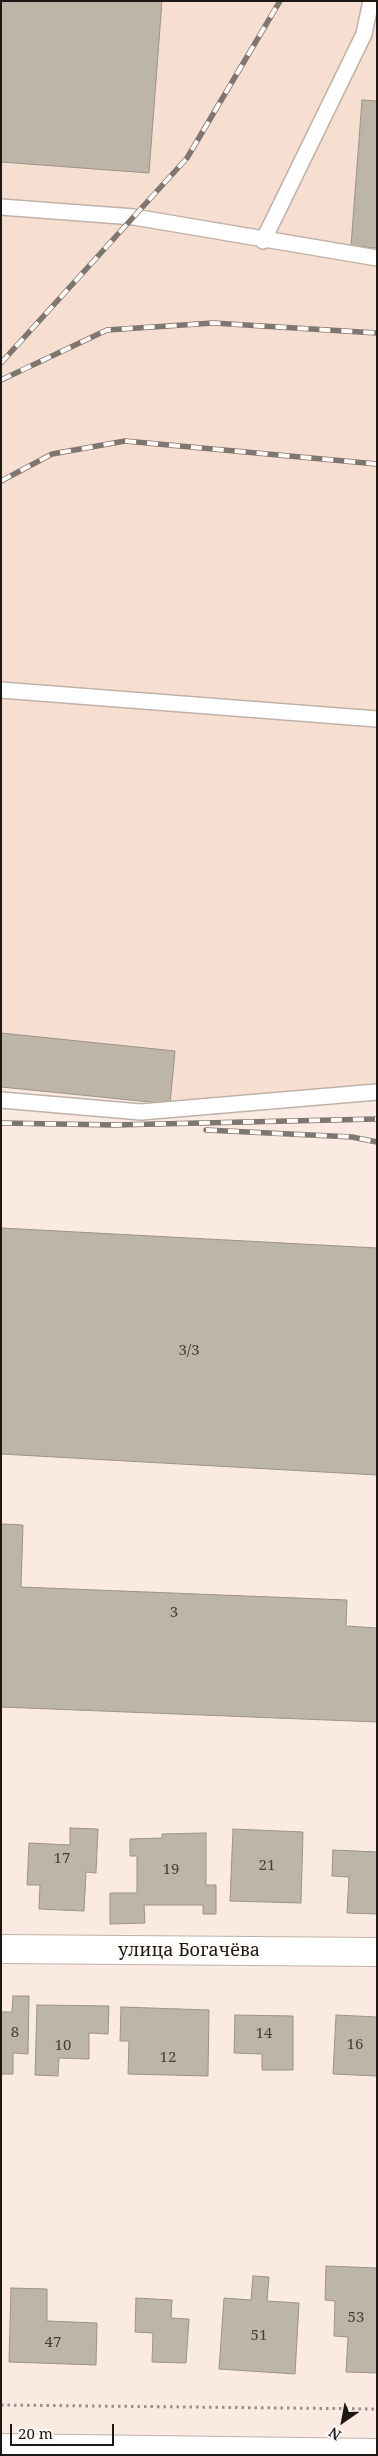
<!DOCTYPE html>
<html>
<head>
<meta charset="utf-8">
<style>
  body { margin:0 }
  #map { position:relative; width:378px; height:2456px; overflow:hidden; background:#faeae1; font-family:"Noto Serif",serif }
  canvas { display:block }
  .frame { position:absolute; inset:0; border:2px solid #1d1814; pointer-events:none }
  .north { position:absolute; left:318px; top:2396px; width:50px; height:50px; -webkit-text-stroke:4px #fdfaf8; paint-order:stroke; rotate:213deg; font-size:14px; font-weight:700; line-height:20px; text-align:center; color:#1d1814 }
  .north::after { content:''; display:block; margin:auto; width:18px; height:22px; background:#1d1814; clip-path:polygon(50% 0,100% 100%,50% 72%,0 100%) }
  .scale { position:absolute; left:10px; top:2424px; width:104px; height:22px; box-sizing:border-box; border:2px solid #1d1814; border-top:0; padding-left:6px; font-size:15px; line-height:18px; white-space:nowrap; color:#1d1814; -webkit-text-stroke:4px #fdfaf8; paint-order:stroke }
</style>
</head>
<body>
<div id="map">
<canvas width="378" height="2456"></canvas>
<div class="frame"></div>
<div class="north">N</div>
<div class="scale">20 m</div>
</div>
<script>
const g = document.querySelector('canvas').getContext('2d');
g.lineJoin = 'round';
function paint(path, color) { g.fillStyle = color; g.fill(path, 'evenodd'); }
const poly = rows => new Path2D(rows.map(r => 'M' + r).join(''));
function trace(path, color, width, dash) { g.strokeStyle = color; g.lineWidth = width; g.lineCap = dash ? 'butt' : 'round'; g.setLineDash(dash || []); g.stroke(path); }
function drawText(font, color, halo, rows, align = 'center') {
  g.font = font + ' "Noto Serif",serif'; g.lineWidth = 5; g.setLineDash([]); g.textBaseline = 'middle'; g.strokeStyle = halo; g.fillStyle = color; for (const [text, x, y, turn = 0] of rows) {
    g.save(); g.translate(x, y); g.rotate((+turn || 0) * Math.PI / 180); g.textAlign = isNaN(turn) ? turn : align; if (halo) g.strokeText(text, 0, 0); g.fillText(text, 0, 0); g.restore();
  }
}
paint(poly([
  [1,1,377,1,377,1102,235,1096,170,1104,1,1087]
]), '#f6dfd1');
const building = poly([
  [1,1,162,1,149,173,1,162,1,1],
  [362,100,377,101,377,248,351,246,362,100],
  [1,1033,175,1051,170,1104,1,1087,1,1033],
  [1,1228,377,1248,377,1475,1,1454,1,1228],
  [1,1524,23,1525,21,1587,347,1600,346,1626,377,1628,377,1722,1,1707,1,1524],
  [70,1828,98,1829,96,1873,86,1872,84,1911,39,1909,40,1885,27,1885,29,1843,70,1845,70,1828],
  [233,1829,303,1832,301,1903,230,1901,233,1829],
  [206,1833,206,1885,216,1885,216,1914,203,1914,203,1905,144,1905,145,1923,110,1924,110,1893,137,1893,137,1856,130,1856,130,1839,162,1838,162,1834,206,1833],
  [333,1850,377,1852,377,1914,347,1913,349,1877,332,1876,333,1850],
  [13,1996,29,1996,28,2054,13,2053,13,2074,1,2074,1,2012,12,2012,13,1996],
  [37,2005,109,2006,108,2034,89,2033,89,2059,59,2058,58,2076,35,2075,37,2005],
  [121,2007,209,2010,208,2076,128,2074,129,2041,120,2041,121,2007],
  [235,2015,293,2016,293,2070,262,2070,262,2054,234,2053,235,2015],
  [336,2015,377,2017,377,2076,333,2074,336,2015],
  [326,2266,377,2268,377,2373,346,2372,348,2337,334,2336,335,2301,325,2300,326,2266],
  [253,2276,269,2277,267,2301,299,2303,295,2374,219,2369,224,2298,251,2300,253,2276],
  [11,2288,47,2289,47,2321,97,2323,96,2365,9,2362,11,2288],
  [136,2298,172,2300,171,2318,189,2319,186,2363,152,2362,153,2333,135,2332,136,2298]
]);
paint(building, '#bdb5a7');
trace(building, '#9b9486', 1);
const lane = poly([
  [1,207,134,217,377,258],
  [263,241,364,34,371,1],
  [1,690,377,719],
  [1,1100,141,1112,377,1092]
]);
const street = poly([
  [1,1949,377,1952]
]);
const secondary = poly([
  [1,2448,377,2453]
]);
trace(lane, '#c0b1a8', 18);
trace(street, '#c0b1a8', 30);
trace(secondary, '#c0b1a8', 30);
trace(poly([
  [1,2405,377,2409]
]), '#9b9089', 3, [2.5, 4]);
trace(lane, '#fff', 15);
trace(street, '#fff', 28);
trace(secondary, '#fff', 28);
const rail = poly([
  [1,363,187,158,280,1],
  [1,380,107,330,213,323,377,333],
  [1,481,52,454,125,441,377,464],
  [1,1123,114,1125,377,1119],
  [206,1130,352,1137,377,1142]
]);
trace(rail, '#807670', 5.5);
trace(rail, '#fdfaf8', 4, [11]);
drawText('15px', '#453f39', null, [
  ["3/3",189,1351],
  ["3",174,1613],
  ["17",62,1859],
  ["21",267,1866],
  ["19",171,1870],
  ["8",15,2033],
  ["14",264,2034],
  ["16",355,2045],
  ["10",63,2046],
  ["12",168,2058],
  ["53",356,2318],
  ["51",259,2336],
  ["47",53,2343]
]);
drawText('18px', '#1d1814', '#fdfaf8', [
  ["улица Богачёва",189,1951]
]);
</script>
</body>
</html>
